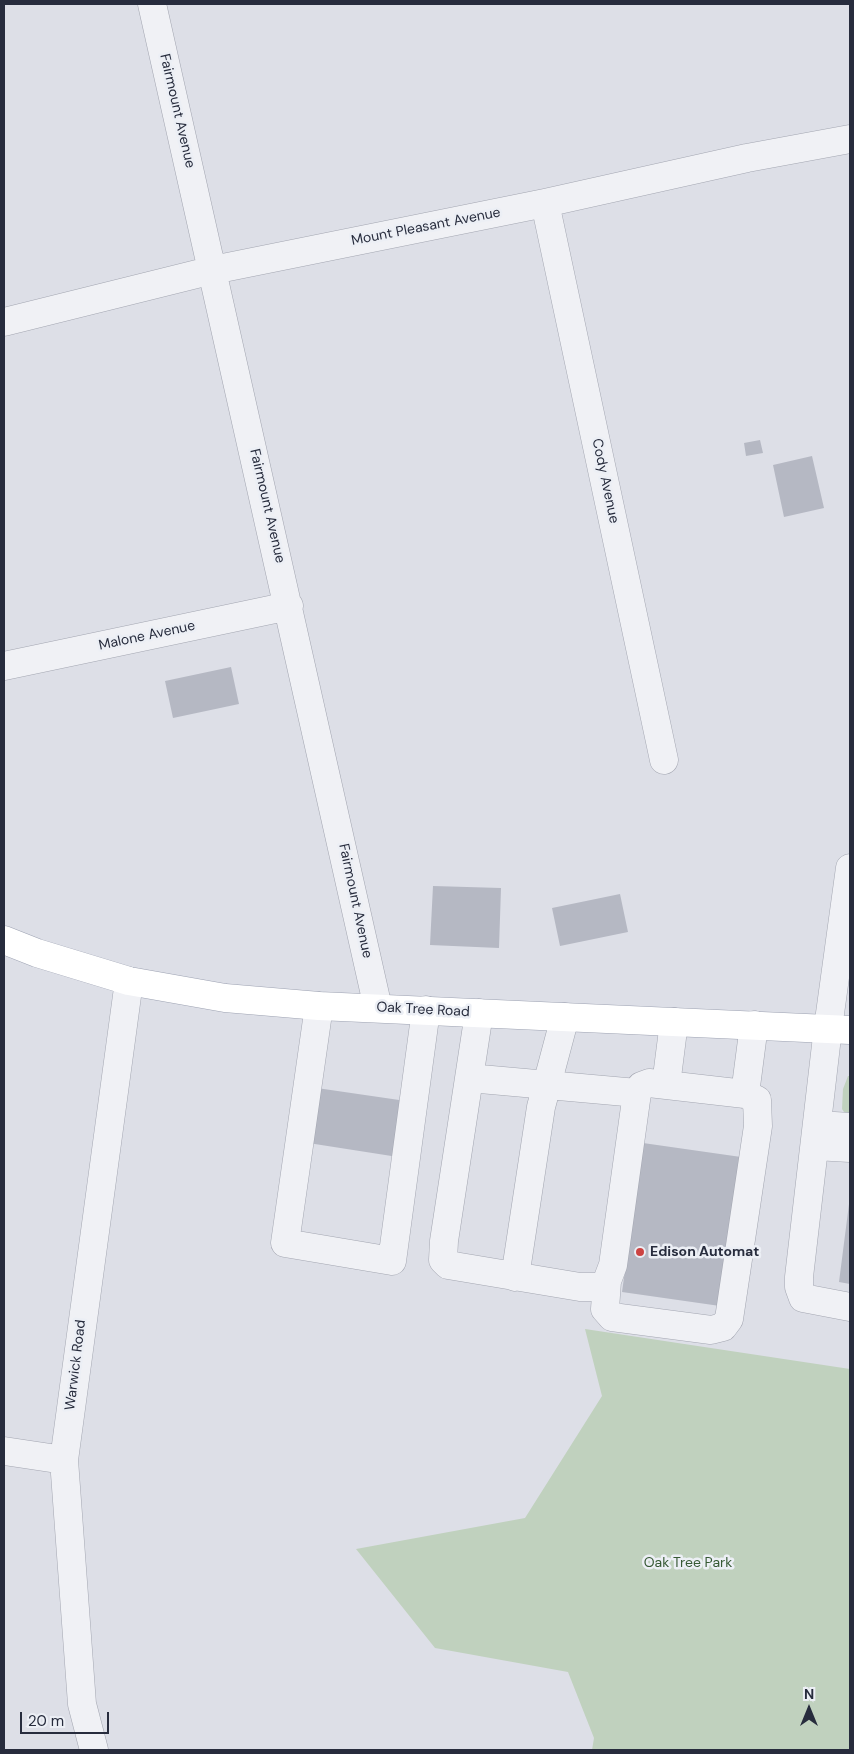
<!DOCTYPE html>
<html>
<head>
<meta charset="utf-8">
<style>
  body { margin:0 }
  #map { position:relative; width:854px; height:1754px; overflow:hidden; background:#dddfe7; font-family:"DM Sans",sans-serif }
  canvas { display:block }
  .frame { position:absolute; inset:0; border:5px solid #272c3d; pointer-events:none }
  .north { position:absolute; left:784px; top:1684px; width:50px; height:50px; -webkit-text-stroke:4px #eceff5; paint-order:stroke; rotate:0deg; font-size:14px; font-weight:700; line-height:20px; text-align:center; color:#272c3d }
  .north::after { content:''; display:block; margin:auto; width:18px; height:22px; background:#272c3d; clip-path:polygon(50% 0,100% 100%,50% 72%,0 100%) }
  .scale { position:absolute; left:20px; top:1712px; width:89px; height:22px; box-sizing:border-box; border:2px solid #272c3d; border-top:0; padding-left:6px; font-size:15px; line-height:18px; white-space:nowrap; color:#272c3d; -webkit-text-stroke:4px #eceff5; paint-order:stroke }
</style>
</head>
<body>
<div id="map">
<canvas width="854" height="1754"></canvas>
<div class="frame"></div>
<div class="north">N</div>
<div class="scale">20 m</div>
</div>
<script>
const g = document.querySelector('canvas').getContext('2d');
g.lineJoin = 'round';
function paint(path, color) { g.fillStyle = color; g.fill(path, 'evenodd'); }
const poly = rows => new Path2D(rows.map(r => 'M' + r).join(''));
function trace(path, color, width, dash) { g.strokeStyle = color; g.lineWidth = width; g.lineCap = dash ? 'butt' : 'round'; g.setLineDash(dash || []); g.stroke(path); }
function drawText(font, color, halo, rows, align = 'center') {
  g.font = font + ' "DM Sans",sans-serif'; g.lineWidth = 5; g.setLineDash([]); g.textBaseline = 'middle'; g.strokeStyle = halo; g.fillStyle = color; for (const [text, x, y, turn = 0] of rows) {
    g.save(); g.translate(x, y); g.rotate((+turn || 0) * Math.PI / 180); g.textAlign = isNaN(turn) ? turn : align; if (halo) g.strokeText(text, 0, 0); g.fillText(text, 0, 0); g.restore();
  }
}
paint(poly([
  [848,1076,850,1076,850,1121,842,1109,843,1089],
  [585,1329,850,1369,850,1750,592,1750,594,1738,568,1672,435,1648,356,1549,525,1518,602,1396]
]), '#c0d1be');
paint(poly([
  [760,440,763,453,746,456,744,443],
  [812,456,824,508,784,517,773,465],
  [231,667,239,704,173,718,165,681],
  [433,886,501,888,499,948,430,945],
  [620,894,628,932,560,946,552,908],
  [310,1087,406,1101,398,1157,302,1142],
  [643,1143,741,1157,720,1306,622,1292],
  [849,1204,850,1204,850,1284,839,1282]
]), '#b5b8c3');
const minor = poly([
  [152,4,378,1008],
  [545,203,664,760],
  [4,322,213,270,545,203,747,158,850,139],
  [4,666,289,606],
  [850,868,828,1028,799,1277,799,1287,803,1298,850,1307],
  [319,1006,285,1243,392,1261,426,1010],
  [479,1013,444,1241,443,1260,448,1265,580,1287,600,1287,607,1281,613,1265,637,1093,641,1086,649,1083,745,1094,757,1100,758,1126,729,1319,723,1327,711,1330,612,1317,605,1309,607,1281],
  [469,1078,637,1093],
  [666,1085,674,1022],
  [745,1094,754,1025],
  [818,1125,850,1127],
  [815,1146,850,1148],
  [515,1277,541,1107,565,1017],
  [4,1451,64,1460],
  [94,1750,82,1704,64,1460,129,981]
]);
const major = poly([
  [4,940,37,953,129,981,225,998,319,1006,850,1030]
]);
trace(minor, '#a3a6b1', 29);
trace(major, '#9da2b2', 29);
trace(minor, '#f0f1f5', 28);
trace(major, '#fff', 28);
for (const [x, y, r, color] of [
  [640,1252,5,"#cc4342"]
]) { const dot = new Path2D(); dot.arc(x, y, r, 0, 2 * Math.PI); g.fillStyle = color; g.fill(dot); trace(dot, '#eceff5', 2); }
drawText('14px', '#272c3d', '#eceff5', [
  ["Fairmount Avenue",177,111,77],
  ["Mount Pleasant Avenue",426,227,-11],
  ["Cody Avenue",605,481,78],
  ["Fairmount Avenue",267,506,77],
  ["Malone Avenue",147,636,-12],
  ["Fairmount Avenue",355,901,78],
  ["Oak Tree Road",423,1010,3],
  ["Warwick Road",76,1365,-83]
]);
drawText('bold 14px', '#272c3d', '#eceff5', [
  ["Edison Automat",650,1252]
], 'left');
drawText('14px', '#365934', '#eceff5', [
  ["Oak Tree Park",688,1563]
]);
</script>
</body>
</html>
